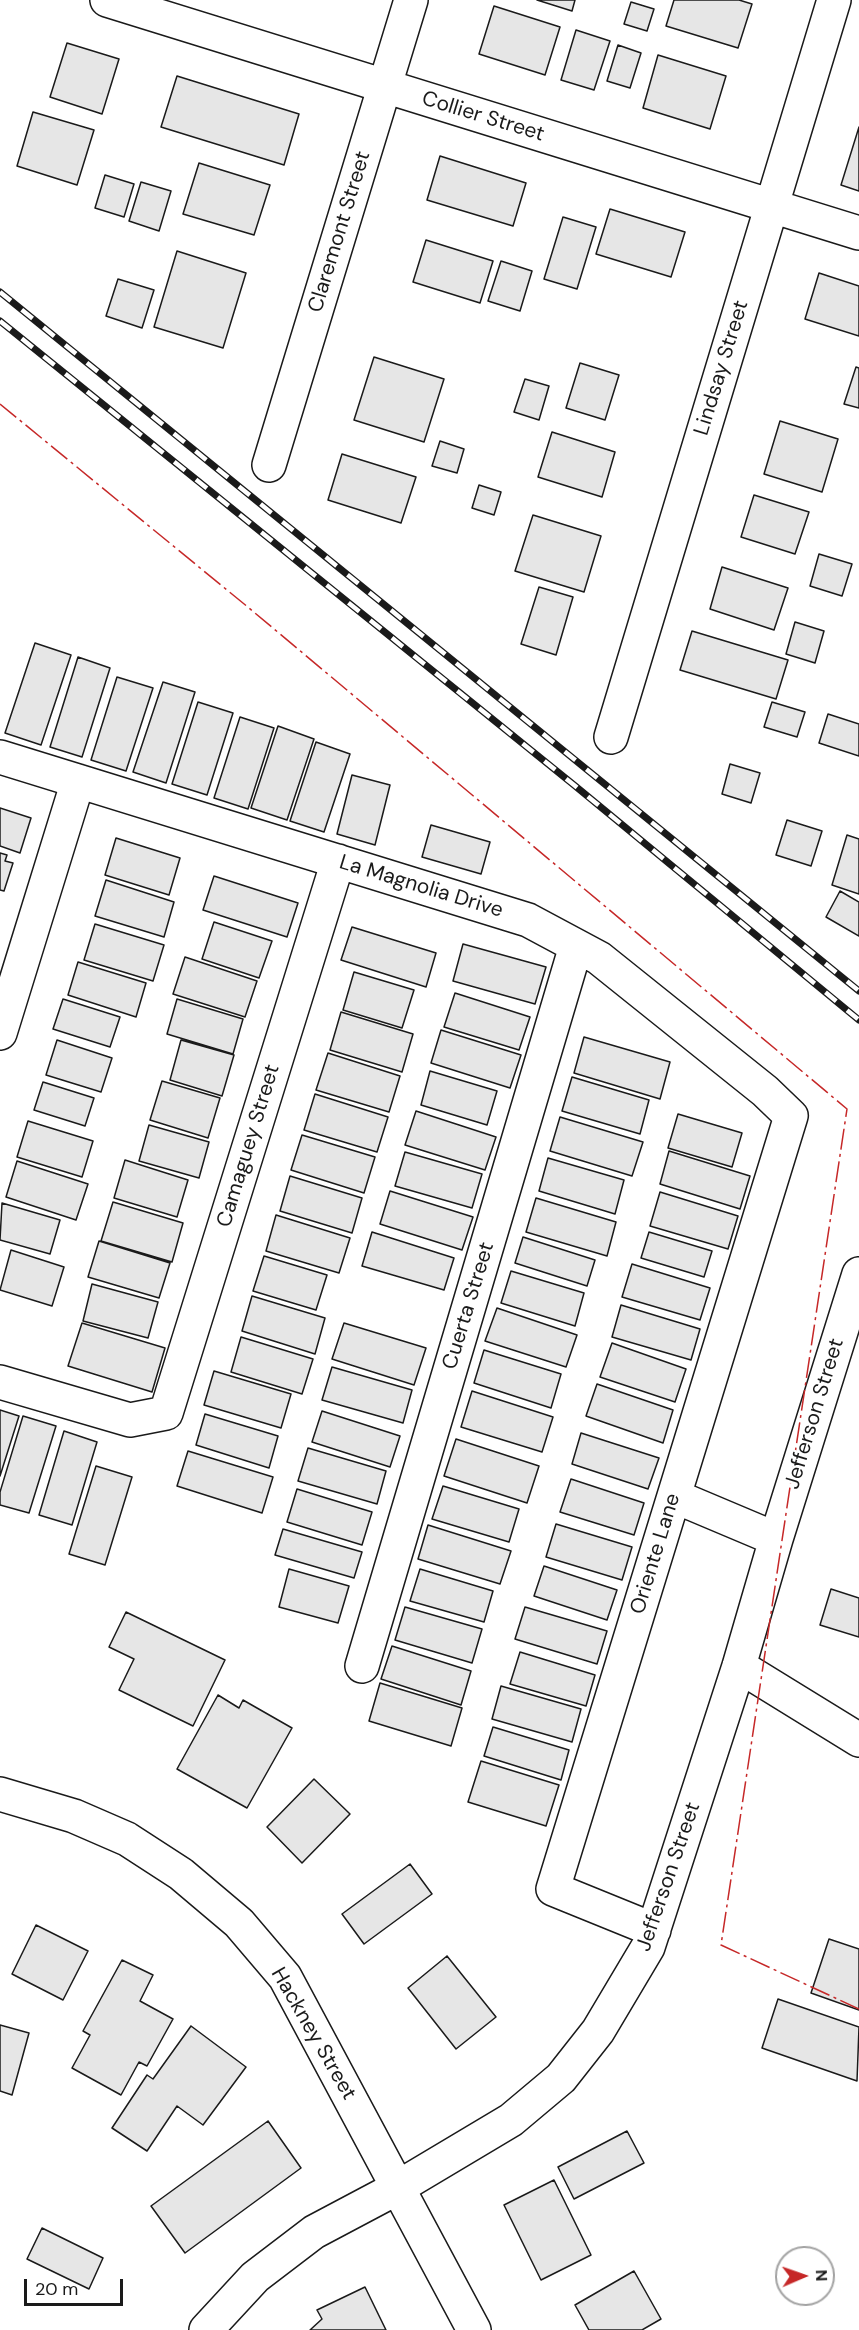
<!DOCTYPE html>
<html>
<head>
<meta charset="utf-8">
<style>
  body { margin:0 }
  #map { position:relative; width:859px; height:2330px; overflow:hidden; background:#fff; font-family:"DM Sans",sans-serif }
  canvas { display:block }
  .north { position:absolute; left:775px; top:2246px; width:60px; height:60px; box-sizing:border-box; background:#fff; border:2px solid #a3a3a3; border-radius:50%; rotate:88deg; font-size:16px; font-weight:700; line-height:24px; text-align:center; color:#1a1a1a }
  .north::after { content:''; display:block; margin:auto; width:21px; height:27px; background:#c62828; clip-path:polygon(50% 0,100% 100%,50% 72%,0 100%) }
  .scale { position:absolute; left:24px; top:2279px; width:99px; height:27px; box-sizing:border-box; border:3px solid #1a1a1a; border-top:0; padding-left:8px; font-size:18px; line-height:21px; white-space:nowrap; color:#1a1a1a; -webkit-text-stroke:4px #fff; paint-order:stroke }
</style>
</head>
<body>
<div id="map">
<canvas width="859" height="2330"></canvas>
<div class="north">N</div>
<div class="scale">20 m</div>
</div>
<script>
const g = document.querySelector('canvas').getContext('2d');
g.lineJoin = 'round';
function paint(path, color) { g.fillStyle = color; g.fill(path, 'evenodd'); }
const poly = rows => new Path2D(rows.map(r => 'M' + r).join(''));
function trace(path, color, width, dash) { g.strokeStyle = color; g.lineWidth = width; g.lineCap = dash ? 'butt' : 'round'; g.setLineDash(dash || []); g.stroke(path); }
function drawText(font, color, halo, rows, align = 'center') {
  g.font = font + ' "DM Sans",sans-serif'; g.lineWidth = 4.5; g.setLineDash([]); g.textBaseline = 'middle'; g.strokeStyle = halo; g.fillStyle = color; for (const [text, x, y, turn = 0] of rows) {
    g.save(); g.translate(x, y); g.rotate((+turn || 0) * Math.PI / 180); g.textAlign = isNaN(turn) ? turn : align; if (halo) g.strokeText(text, 0, 0); g.fillText(text, 0, 0); g.restore();
  }
}
const building = poly([
  [537,0,575,0,572,11,537,0],
  [674,0,739,0,752,4,738,48,666,26,674,0],
  [631,2,654,9,647,31,624,24,631,2],
  [494,6,560,27,545,75,479,54,494,6],
  [576,30,610,41,594,90,561,80,576,30],
  [67,43,119,59,102,114,50,97,67,43],
  [618,45,641,53,630,88,607,81,618,45],
  [658,55,726,76,710,129,643,108,658,55],
  [177,76,299,114,284,165,161,127,177,76],
  [33,112,94,130,77,185,17,166,33,112],
  [859,127,859,191,841,185,859,127],
  [440,156,526,183,513,226,427,200,440,156],
  [199,163,270,185,254,235,183,214,199,163],
  [105,175,134,184,124,217,95,208,105,175],
  [141,182,171,191,159,231,129,221,141,182],
  [610,209,685,232,671,277,596,254,610,209],
  [563,217,596,227,577,289,544,279,563,217],
  [426,240,493,261,480,303,413,282,426,240],
  [177,251,246,273,223,348,154,327,177,251],
  [501,261,532,271,520,311,488,301,501,261],
  [819,273,859,286,859,336,805,319,819,273],
  [118,279,154,290,142,328,106,316,118,279],
  [374,357,444,379,424,442,354,420,374,357],
  [580,363,619,375,605,420,566,408,580,363],
  [856,367,859,368,859,408,844,404,856,367],
  [525,379,549,386,539,420,514,412,525,379],
  [780,421,838,439,822,492,764,474,780,421],
  [552,432,615,452,602,497,538,477,552,432],
  [440,441,464,449,457,473,432,466,440,441],
  [342,454,416,477,401,523,328,500,342,454],
  [479,485,501,492,494,515,472,508,479,485],
  [754,495,809,512,795,554,741,537,754,495],
  [533,515,601,536,584,592,515,571,533,515],
  [819,554,852,564,842,596,810,586,819,554],
  [722,567,788,588,774,630,710,609,722,567],
  [539,587,573,597,556,655,521,644,539,587],
  [795,622,824,631,815,663,786,654,795,622],
  [692,631,788,660,776,699,680,670,692,631],
  [35,643,71,655,41,745,5,733,35,643],
  [78,657,110,668,82,757,50,747,78,657],
  [117,677,153,688,126,771,91,760,117,677],
  [163,682,195,692,166,783,133,772,163,682],
  [198,702,233,713,207,795,172,784,198,702],
  [772,702,805,712,797,737,764,727,772,702],
  [828,714,859,724,859,756,819,743,828,714],
  [240,717,274,728,248,809,214,798,240,717],
  [278,726,314,739,287,820,251,808,278,726],
  [316,742,350,754,324,832,290,821,316,742],
  [730,764,760,773,751,803,722,794,730,764],
  [352,775,390,785,375,845,337,834,352,775],
  [0,808,31,818,20,853,0,846,0,808],
  [787,820,822,831,811,866,776,855,787,820],
  [431,825,490,842,481,874,422,857,431,825],
  [847,835,859,839,859,894,832,885,847,835],
  [116,838,180,858,169,895,105,875,116,838],
  [0,853,7,855,5,861,13,863,4,891,0,890,0,853],
  [214,876,298,903,287,937,203,910,214,876],
  [106,880,174,902,164,937,95,916,106,880],
  [840,891,859,902,859,936,826,917,840,891],
  [214,922,272,941,259,978,202,959,214,922],
  [95,924,164,945,153,981,84,960,95,924],
  [352,927,436,953,426,987,341,960,352,927],
  [463,944,546,967,535,1004,453,981,463,944],
  [185,957,257,981,245,1017,173,994,185,957],
  [78,962,146,983,136,1017,68,995,78,962],
  [354,972,414,990,402,1028,343,1010,354,972],
  [455,993,530,1017,519,1050,444,1027,455,993],
  [63,999,120,1017,110,1047,53,1029,63,999],
  [177,999,243,1019,233,1054,167,1034,177,999],
  [341,1012,413,1034,402,1072,330,1050,341,1012],
  [441,1030,521,1055,510,1088,431,1063,441,1030],
  [584,1037,670,1062,660,1099,574,1073,584,1037],
  [57,1040,112,1058,101,1092,46,1075,57,1040],
  [181,1040,234,1055,222,1096,170,1080,181,1040],
  [328,1053,400,1076,389,1112,316,1090,328,1053],
  [430,1071,497,1091,487,1125,421,1105,430,1071],
  [572,1077,649,1100,640,1134,562,1111,572,1077],
  [162,1081,220,1098,208,1138,150,1120,162,1081],
  [43,1082,94,1098,85,1126,34,1110,43,1082],
  [315,1094,388,1117,377,1152,304,1130,315,1094],
  [416,1111,496,1137,485,1170,405,1145,416,1111],
  [678,1114,742,1133,732,1167,668,1148,678,1114],
  [560,1117,643,1142,632,1176,550,1151,560,1117],
  [28,1121,93,1141,82,1177,17,1157,28,1121],
  [149,1125,209,1142,199,1178,139,1161,149,1125],
  [302,1135,375,1157,364,1193,291,1170,302,1135],
  [669,1151,750,1176,740,1209,660,1184,669,1151],
  [405,1152,482,1174,472,1208,395,1186,405,1152],
  [548,1158,624,1180,615,1214,539,1191,548,1158],
  [125,1160,188,1180,177,1217,114,1198,125,1160],
  [17,1161,88,1184,76,1220,6,1197,17,1161],
  [290,1176,362,1198,352,1233,280,1211,290,1176],
  [390,1191,473,1217,462,1250,380,1224,390,1191],
  [660,1192,738,1216,728,1249,650,1226,660,1192],
  [536,1198,616,1222,607,1256,526,1232,536,1198],
  [113,1202,183,1223,172,1262,101,1241,113,1202],
  [2,1203,60,1220,50,1254,0,1240,2,1203],
  [276,1215,350,1238,339,1273,266,1251,276,1215],
  [372,1232,454,1258,444,1290,362,1266,372,1232],
  [649,1232,712,1251,704,1277,641,1258,649,1232],
  [523,1237,595,1260,587,1286,515,1263,523,1237],
  [99,1241,170,1263,159,1298,88,1277,99,1241],
  [11,1250,64,1267,52,1306,0,1290,11,1250],
  [264,1256,327,1275,316,1310,253,1291,264,1256],
  [632,1264,710,1288,700,1320,622,1297,632,1264],
  [511,1271,584,1293,575,1326,501,1303,511,1271],
  [92,1284,158,1302,148,1338,83,1321,92,1284],
  [252,1296,325,1318,315,1354,242,1331,252,1296],
  [621,1305,700,1329,691,1360,612,1337,621,1305],
  [497,1308,577,1335,566,1367,485,1341,497,1308],
  [82,1323,165,1348,152,1392,68,1366,82,1323],
  [344,1323,426,1348,414,1385,332,1359,344,1323],
  [241,1337,313,1359,302,1394,231,1372,241,1337],
  [612,1343,686,1369,675,1402,600,1377,612,1343],
  [484,1350,561,1374,551,1408,474,1383,484,1350],
  [332,1367,412,1390,403,1423,322,1400,332,1367],
  [214,1371,291,1394,281,1428,204,1405,214,1371],
  [597,1384,673,1410,663,1443,586,1416,597,1384],
  [472,1391,553,1417,542,1452,461,1427,472,1391],
  [0,1410,19,1416,0,1476,0,1410],
  [322,1411,400,1436,390,1467,312,1442,322,1411],
  [205,1414,278,1436,269,1468,196,1445,205,1414],
  [23,1416,56,1426,29,1513,0,1505,0,1492,23,1416],
  [64,1431,97,1442,72,1525,39,1515,64,1431],
  [581,1433,659,1458,648,1489,572,1464,581,1433],
  [456,1439,539,1466,527,1503,444,1476,456,1439],
  [308,1448,386,1471,377,1504,298,1481,308,1448],
  [188,1451,273,1477,262,1513,177,1486,188,1451],
  [96,1466,132,1477,105,1565,69,1554,96,1466],
  [571,1479,644,1503,634,1535,560,1512,571,1479],
  [443,1486,519,1509,509,1542,432,1519,443,1486],
  [297,1489,372,1512,362,1545,287,1522,297,1489],
  [556,1524,632,1547,622,1580,546,1557,556,1524],
  [428,1525,511,1551,500,1584,418,1559,428,1525],
  [283,1529,362,1552,354,1578,275,1555,283,1529],
  [544,1566,617,1590,607,1620,534,1596,544,1566],
  [289,1569,349,1586,338,1623,279,1607,289,1569],
  [420,1569,493,1591,484,1622,410,1601,420,1569],
  [831,1589,859,1598,859,1637,820,1625,831,1589],
  [405,1607,482,1629,472,1663,395,1640,405,1607],
  [525,1607,607,1631,597,1664,515,1639,525,1607],
  [126,1612,225,1660,193,1726,119,1690,134,1659,109,1647,126,1612],
  [392,1646,471,1671,461,1705,381,1679,392,1646],
  [520,1652,595,1675,586,1706,510,1684,520,1652],
  [380,1683,462,1708,451,1746,369,1721,380,1683],
  [501,1686,581,1709,572,1742,492,1719,501,1686],
  [218,1695,239,1708,243,1700,292,1728,247,1808,177,1769,218,1695],
  [493,1727,569,1750,561,1780,484,1756,493,1727],
  [481,1761,559,1785,546,1826,468,1802,481,1761],
  [314,1779,350,1814,302,1863,267,1827,314,1779],
  [410,1864,432,1894,364,1944,342,1914,410,1864],
  [36,1925,88,1951,63,2000,12,1974,36,1925],
  [829,1939,859,1949,859,2010,811,1993,829,1939],
  [447,1956,496,2017,456,2049,408,1988,447,1956],
  [122,1960,153,1975,140,2001,173,2019,147,2066,139,2062,121,2095,72,2068,90,2035,83,2031,122,1960],
  [778,1999,859,2027,857,2081,762,2048,778,1999],
  [0,2025,29,2033,12,2095,0,2091,0,2025],
  [191,2026,246,2067,203,2125,177,2106,147,2151,112,2128,147,2075,153,2079,191,2026],
  [268,2121,301,2168,185,2253,151,2206,268,2121],
  [627,2131,644,2163,574,2199,558,2167,627,2131],
  [554,2180,591,2255,541,2280,504,2205,554,2180],
  [42,2228,103,2258,89,2289,27,2259,42,2228],
  [634,2271,661,2319,642,2330,589,2330,575,2305,634,2271],
  [365,2287,386,2330,310,2330,322,2319,317,2310,365,2287]
]);
paint(building, '#e6e6e6');
trace(building, '#1a1a1a', 1.5);
const minor = poly([
  [107,0,859,233],
  [269,465,411,0],
  [611,737,834,0],
  [0,757,528,920,599,958,765,1091,791,1116,553,1889,654,1930],
  [0,1033,78,781],
  [0,1382,130,1420,166,1413,338,861],
  [674,1496,776,1539],
  [362,1666,576,946],
  [739,1666,859,1740],
  [0,1794,74,1816,127,1839,181,1874,239,1923,285,1977,474,2330],
  [206,2330,255,2277,314,2232,397,2188,511,2120,561,2078,598,2031,648,1947,739,1666,776,1539,859,1274]
]);
trace(minor, '#1a1a1a', 36);
trace(minor, '#fff', 33);
const rail = poly([
  [0,292,859,991],
  [0,321,574,785,859,1020]
]);
trace(rail, '#1a1a1a', 7);
trace(rail, '#fff', 4.5, [14]);
trace(poly([
  [0,404,249,608,847,1109,721,1945,859,2009]
]), '#c62828', 1.5, [21, 4.5, 3, 4.5]);
drawText('21px', '#1a1a1a', '#fff', [
  ["Collier Street",483,117,17],
  ["Claremont Street",340,232,-73],
  ["Lindsay Street",722,368,-73],
  ["La Magnolia Drive",421,887,17],
  ["Camaguey Street",249,1146,-73],
  ["Cuerta Street",469,1306,-73],
  ["Jefferson Street",815,1414,-73],
  ["Oriente Lane",656,1554,-73],
  ["Jefferson Street",669,1877,-71],
  ["Hackney Street",313,2034,60]
]);
</script>
</body>
</html>
